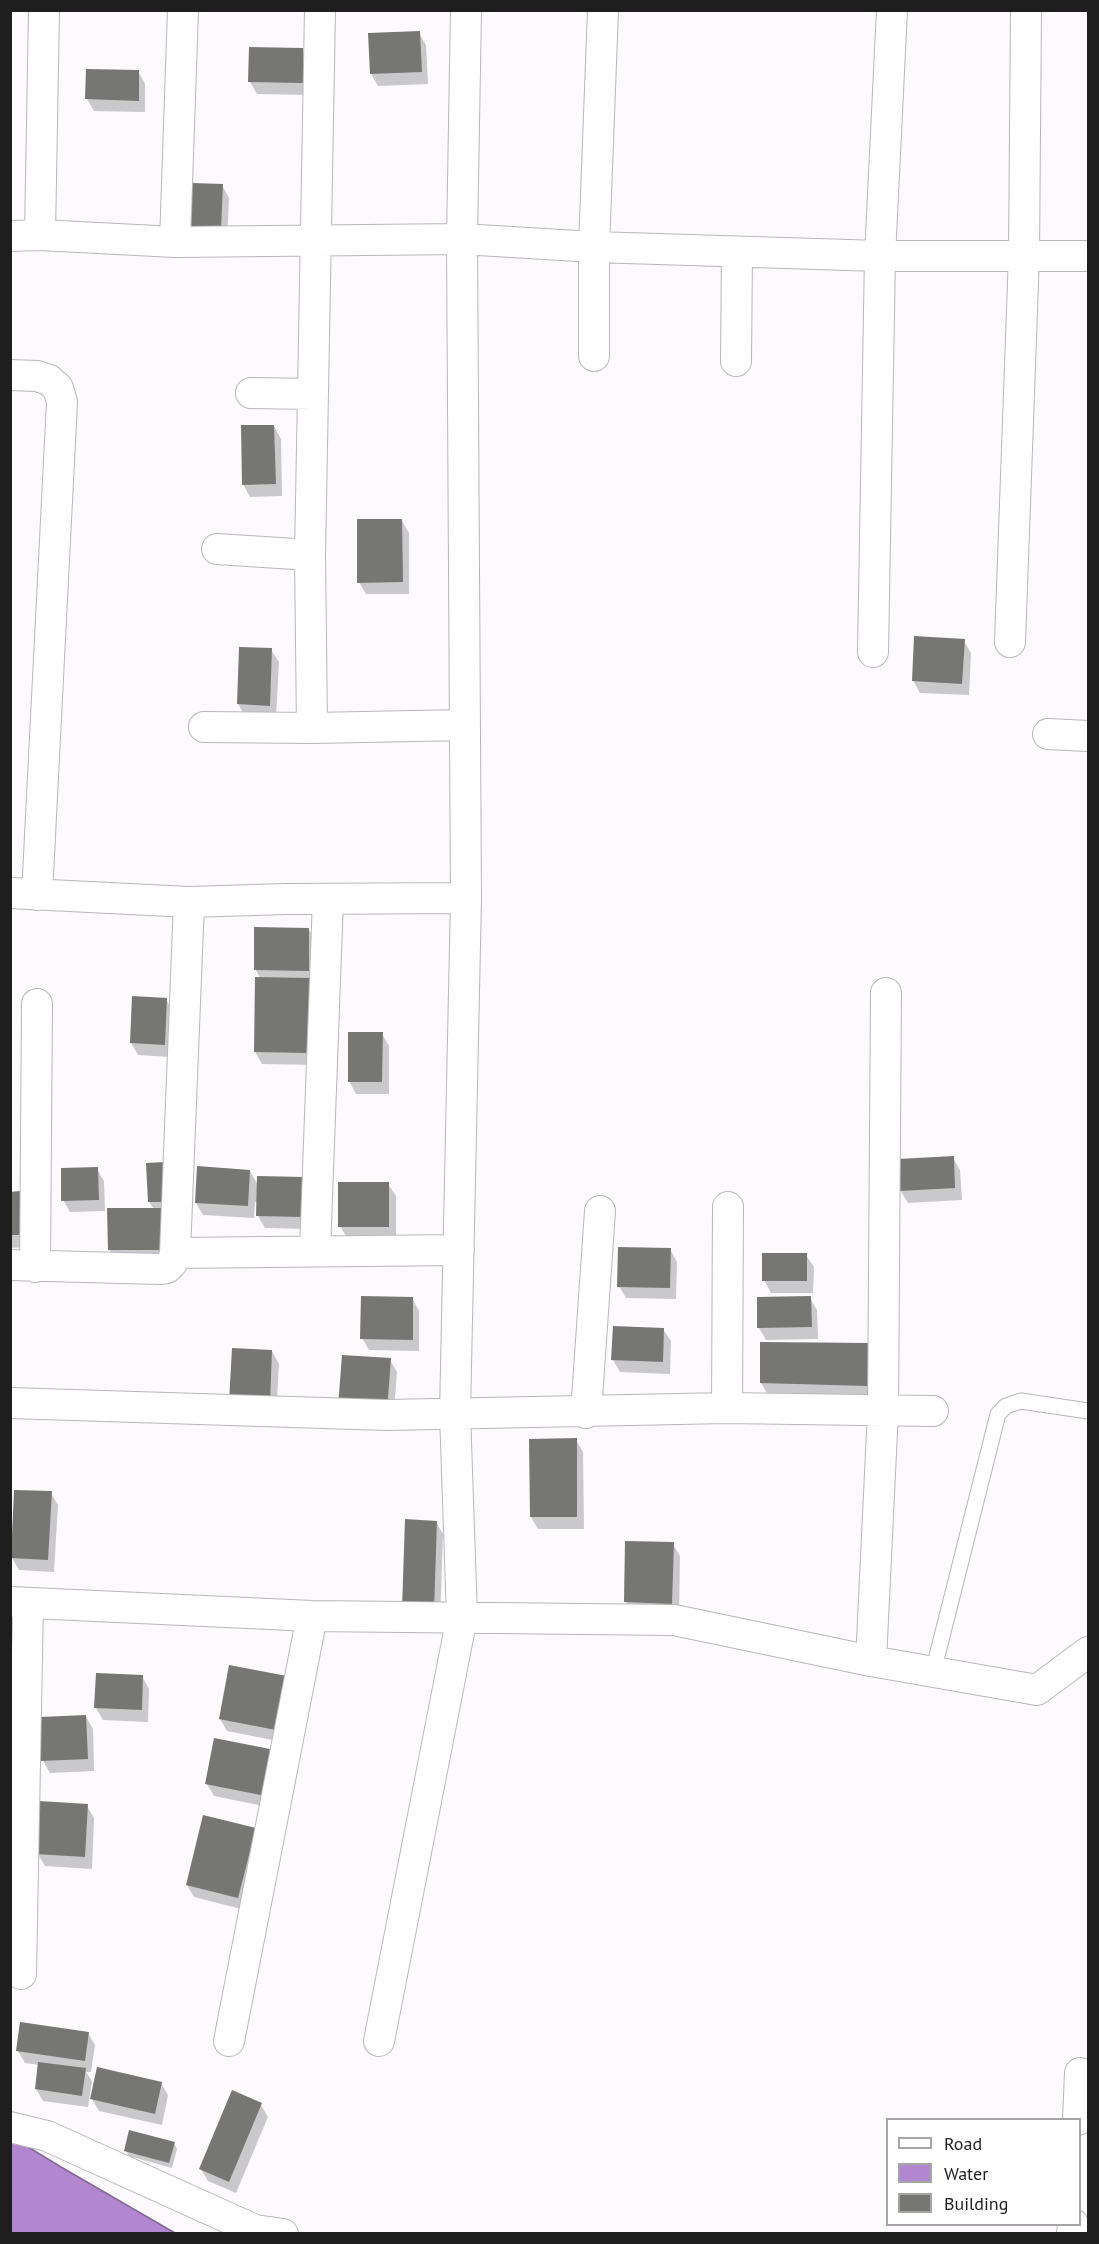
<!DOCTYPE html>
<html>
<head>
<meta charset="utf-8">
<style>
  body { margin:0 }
  #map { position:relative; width:1099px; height:2244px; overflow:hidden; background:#fcfafd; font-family:"PT Sans",sans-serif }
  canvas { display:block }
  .frame { position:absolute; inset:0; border:12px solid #1f1e1f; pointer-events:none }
  .legend { position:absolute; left:886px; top:2118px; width:195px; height:108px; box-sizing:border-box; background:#fff; border:2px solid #a5a5a5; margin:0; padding:8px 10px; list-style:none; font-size:18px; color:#1f1e1f }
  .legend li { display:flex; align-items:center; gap:12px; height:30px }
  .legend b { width:30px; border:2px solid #a5a5a5 }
</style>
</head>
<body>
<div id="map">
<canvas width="1099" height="2244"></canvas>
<div class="frame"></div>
<ul class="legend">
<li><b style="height:8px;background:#fff"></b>Road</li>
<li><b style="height:16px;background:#b188d0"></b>Water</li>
<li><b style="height:16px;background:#767673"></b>Building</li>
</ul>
</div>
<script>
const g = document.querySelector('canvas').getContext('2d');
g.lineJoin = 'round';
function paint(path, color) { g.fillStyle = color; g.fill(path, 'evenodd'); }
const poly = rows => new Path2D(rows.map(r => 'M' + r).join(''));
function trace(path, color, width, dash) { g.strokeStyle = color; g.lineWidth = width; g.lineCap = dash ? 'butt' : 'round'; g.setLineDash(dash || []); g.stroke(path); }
const water = poly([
  [10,2136,61,2167,175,2233,11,2233,10,2136]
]);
paint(water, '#b188d0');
trace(water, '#85689b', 1.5);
paint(poly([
  [419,33,426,45,428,84,378,86,371,74],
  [302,50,310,62,309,95,257,94,250,82],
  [138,71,145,84,145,112,94,111,87,99],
  [222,185,229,198,227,241,199,240],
  [274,426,281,439,282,496,250,497,243,484],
  [402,521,409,533,409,594,366,594,359,582],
  [964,641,971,653,969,695,920,693,913,680],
  [271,650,279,662,276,717,245,716,238,704],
  [309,930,316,942,316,1065,262,1064,255,1052,260,978,256,970],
  [166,999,173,1012,171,1057,138,1055,131,1043],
  [382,1034,389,1046,389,1094,356,1094,349,1081],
  [953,1158,960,1170,962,1200,908,1203,900,1190],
  [148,1164,169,1207,161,1207,169,1222,169,1262,116,1262,109,1249,154,1209,149,1202],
  [97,1169,104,1181,105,1211,70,1212,63,1200],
  [250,1171,259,1187,303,1179,309,1229,265,1228,258,1216,258,1203,255,1202,254,1218,203,1215,196,1203],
  [388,1184,396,1196,396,1239,347,1238,340,1226],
  [10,1193,19,1193,26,1205,28,1247,10,1248],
  [670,1249,677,1262,676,1299,626,1298,619,1286],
  [806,1255,814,1267,813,1293,771,1293,764,1280],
  [412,1298,419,1311,419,1351,369,1350,362,1338],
  [810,1298,817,1310,818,1339,766,1340,759,1328,758,1299],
  [663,1329,671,1341,670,1374,620,1372,613,1360],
  [868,1345,878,1403,772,1401,761,1383],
  [234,1349,272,1351,279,1364,276,1416],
  [344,1356,390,1360,397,1372,393,1423],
  [576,1440,583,1452,584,1529,538,1529,531,1517],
  [16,1491,51,1493,58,1505,54,1572,19,1570,12,1558],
  [436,1522,443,1534,440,1622,411,1620],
  [673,1544,680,1556,679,1616,633,1614,626,1602],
  [142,1676,149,1689,148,1722,103,1720,96,1708],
  [291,1679,288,1743,227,1731,220,1719],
  [86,1717,93,1729,94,1771,50,1773,43,1761,41,1718],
  [215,1740,273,1808,214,1796,207,1784],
  [87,1806,94,1818,92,1869,45,1866,38,1854],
  [255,1829,245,1910,194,1897,187,1885],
  [88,2033,95,2045,91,2072,86,2072,92,2081,88,2107,43,2101,36,2089,40,2065,25,2063,18,2051],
  [161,2083,168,2095,162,2125,99,2111,92,2099],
  [261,2105,268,2117,236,2193,208,2181,201,2169],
  [174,2143,177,2149,172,2168,129,2156,126,2151]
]), '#0003');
paint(poly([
  [420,31,422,72,370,74,368,33],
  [249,47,303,48,303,83,248,82],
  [86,69,139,70,139,101,85,99],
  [192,183,223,184,221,229,190,228],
  [241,425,274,425,276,484,242,485],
  [357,519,402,519,403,582,357,583],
  [914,636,965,639,962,684,912,681],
  [239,647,272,648,270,706,237,704],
  [254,927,309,928,309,971,254,970],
  [255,977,311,978,310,1053,254,1052],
  [132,996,167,998,165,1045,130,1043],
  [348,1032,383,1032,382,1082,348,1082],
  [954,1156,955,1188,899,1191,898,1159],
  [166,1162,167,1202,148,1202,146,1163],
  [197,1166,250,1170,248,1206,195,1203],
  [98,1167,99,1200,61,1201,61,1168],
  [257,1176,304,1177,303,1217,256,1216],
  [338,1182,389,1182,389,1227,338,1227],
  [20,1191,22,1235,10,1235,10,1192],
  [107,1208,163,1208,163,1250,108,1250],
  [618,1247,671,1248,670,1288,617,1287],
  [762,1253,807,1253,807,1281,762,1281],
  [361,1296,413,1297,413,1340,360,1339],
  [811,1296,812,1327,757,1328,757,1297],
  [613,1326,664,1328,663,1362,611,1360],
  [760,1342,869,1343,868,1386,760,1383],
  [232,1348,272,1350,270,1404,229,1402],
  [342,1355,391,1358,387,1411,338,1407],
  [577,1438,577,1517,530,1517,529,1439],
  [14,1490,52,1491,48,1560,11,1558],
  [405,1519,437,1521,434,1610,402,1609],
  [625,1541,674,1542,672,1604,624,1602],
  [229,1665,292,1677,281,1731,219,1719],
  [96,1673,143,1675,142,1710,94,1708],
  [86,1715,88,1759,41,1761,40,1717],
  [214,1738,275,1750,266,1796,205,1784],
  [39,1801,88,1804,85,1857,36,1854],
  [203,1815,256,1828,238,1898,186,1885],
  [20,2022,89,2032,85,2061,16,2051],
  [38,2062,86,2068,82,2096,35,2089],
  [97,2067,162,2082,155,2114,90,2099],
  [232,2090,262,2103,229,2182,199,2169],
  [129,2130,175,2142,169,2163,124,2151]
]), '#767673');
const service = poly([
  [933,1672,998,1414,1006,1406,1021,1401,1088,1411]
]);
const minor = poly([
  [466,10,462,239,594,247,880,256,1088,256],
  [40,235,44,10],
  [10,236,40,235,175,242,462,239,466,898,455,1413,462,1617,379,2041],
  [175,242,183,10],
  [594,356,594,247,603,10],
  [736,361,737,252],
  [10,375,37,376,49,380,58,388,62,402,37,895],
  [251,393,312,394],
  [217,549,310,555],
  [1010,642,1024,255,1026,10],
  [873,652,880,256,892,10],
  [204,727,312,728,465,725],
  [312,728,310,555,320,10],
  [1048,734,1088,736],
  [10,893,189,902,286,899,466,898],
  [315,1251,328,899],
  [175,1253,459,1250],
  [10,1265,159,1269,167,1268,172,1263,175,1253,189,902],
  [35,1267,37,1004],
  [10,1403,387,1415,727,1408,933,1411],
  [727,1408,728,1207],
  [586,1413,600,1211],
  [10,1602,312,1616,674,1620,871,1661,1037,1690,1088,1652],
  [871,1661,883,1411,886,993],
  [21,1974,28,1603],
  [229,2041,312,1616],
  [1078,2120,1080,2073],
  [10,2127,47,2136,255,2230,283,2234],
  [1072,2234,1073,2224]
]);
trace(service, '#b7b6b9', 17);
trace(minor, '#b7b6b9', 32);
trace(service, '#fff', 15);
trace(minor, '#fff', 30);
</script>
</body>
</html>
